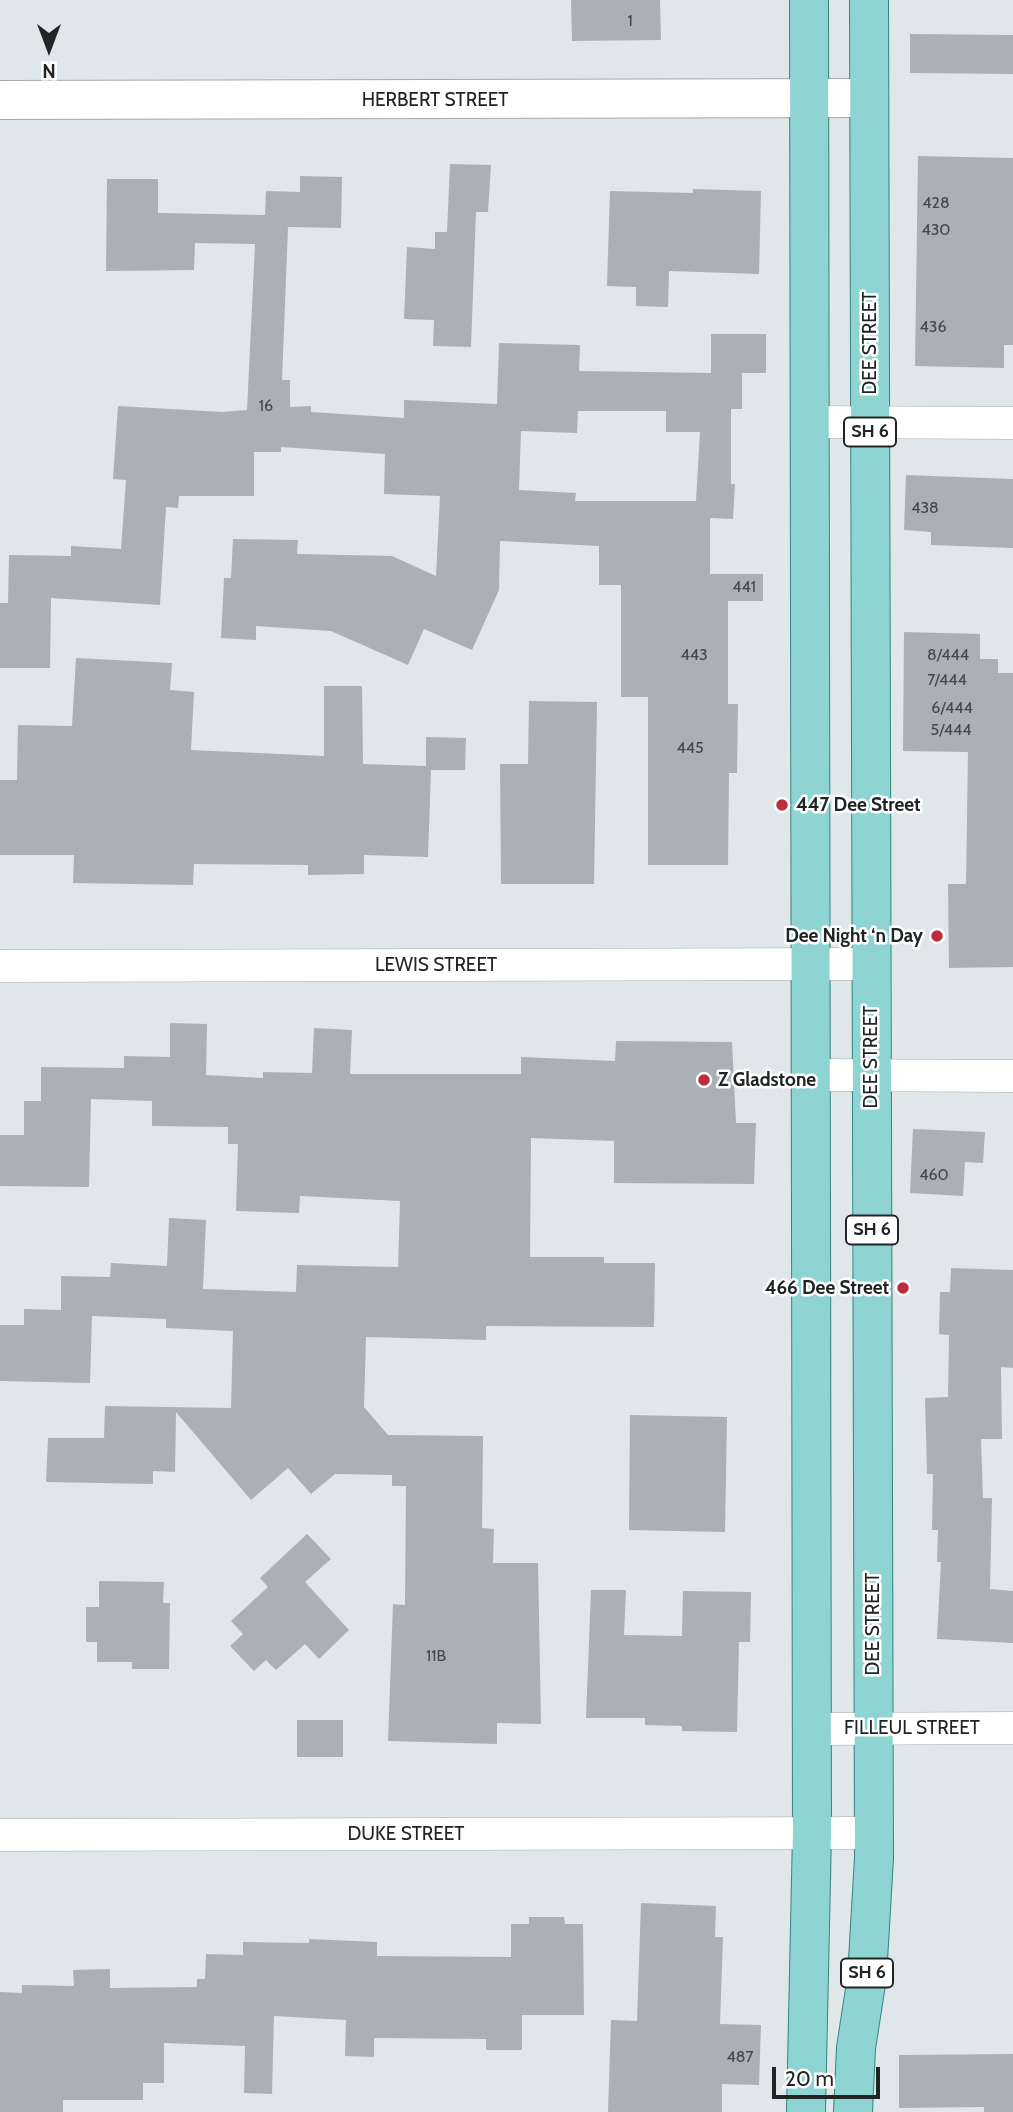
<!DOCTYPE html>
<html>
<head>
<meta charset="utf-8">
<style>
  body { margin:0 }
  #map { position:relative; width:1013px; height:2112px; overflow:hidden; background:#dfe7eb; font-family:Cabin,sans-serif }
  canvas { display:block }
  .north { position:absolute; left:14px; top:14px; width:70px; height:70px; -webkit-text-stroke:5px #fff; paint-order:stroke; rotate:180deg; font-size:19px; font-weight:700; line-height:28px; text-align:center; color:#212425 }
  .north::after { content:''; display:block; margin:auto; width:24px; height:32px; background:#212425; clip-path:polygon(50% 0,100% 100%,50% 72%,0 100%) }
  .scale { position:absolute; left:772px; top:2067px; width:108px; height:32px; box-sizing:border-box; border:4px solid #212425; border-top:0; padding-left:9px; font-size:21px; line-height:24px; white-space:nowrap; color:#212425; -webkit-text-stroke:5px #fff; paint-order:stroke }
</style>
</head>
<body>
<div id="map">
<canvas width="1013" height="2112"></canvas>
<div class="north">N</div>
<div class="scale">20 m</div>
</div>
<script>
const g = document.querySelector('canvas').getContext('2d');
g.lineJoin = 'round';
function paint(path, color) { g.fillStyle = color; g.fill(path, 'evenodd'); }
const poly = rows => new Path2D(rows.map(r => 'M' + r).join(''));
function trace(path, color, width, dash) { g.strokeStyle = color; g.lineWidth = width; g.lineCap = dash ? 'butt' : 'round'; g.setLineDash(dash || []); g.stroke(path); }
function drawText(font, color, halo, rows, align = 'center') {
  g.font = font + ' Cabin,sans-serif'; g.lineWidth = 5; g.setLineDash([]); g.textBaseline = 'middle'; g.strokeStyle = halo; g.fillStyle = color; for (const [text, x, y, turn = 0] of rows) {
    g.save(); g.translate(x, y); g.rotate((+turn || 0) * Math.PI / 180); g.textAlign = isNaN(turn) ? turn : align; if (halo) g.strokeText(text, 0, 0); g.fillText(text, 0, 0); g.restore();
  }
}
paint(poly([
  [571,0,660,0,661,40,572,41],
  [910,34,1013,35,1013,74,910,73],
  [918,156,1013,158,1013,345,1004,345,1004,368,915,366],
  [450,164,491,165,488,212,476,212,471,347,433,346,434,320,404,319,407,247,435,249,435,232,447,232],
  [300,176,342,177,341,228,288,227,282,380,290,380,290,407,311,406,311,412,404,418,404,400,497,404,499,343,580,345,579,371,711,373,711,334,766,334,766,373,742,373,742,409,731,409,731,484,735,484,733,519,710,518,710,574,763,574,763,601,728,601,728,704,738,704,737,773,729,773,728,865,648,865,648,697,621,697,621,585,599,585,599,546,500,541,499,590,472,650,424,629,408,665,331,631,256,626,256,640,221,638,224,578,231,578,233,539,298,540,297,554,392,556,436,576,440,496,384,494,385,454,281,447,281,452,254,452,254,496,179,496,178,508,166,507,160,605,51,598,50,668,0,668,0,603,8,603,9,555,71,556,71,546,121,549,126,480,113,479,118,406,222,412,247,410,255,244,195,243,194,270,106,271,107,179,158,179,158,213,265,215,266,191,300,192],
  [578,411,666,411,666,432,700,432,696,501,575,501,576,493,519,490,521,431,577,433],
  [693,189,761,191,759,274,669,271,668,307,636,306,636,287,607,286,610,191,693,193],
  [906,475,1013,479,1013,548,931,545,931,532,904,530],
  [904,632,980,634,980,659,998,659,998,673,1013,673,1013,967,949,968,948,884,966,884,968,752,903,751],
  [76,658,172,663,170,690,194,692,191,750,324,756,324,686,362,686,363,764,426,766,426,737,466,738,465,770,431,770,428,857,364,855,364,874,308,875,308,865,194,864,193,885,73,883,74,855,0,855,0,780,17,780,18,725,72,726],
  [529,701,597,702,594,884,501,884,500,764,528,764],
  [170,1023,207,1024,206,1075,263,1078,263,1072,312,1073,314,1028,352,1030,350,1074,521,1074,521,1057,615,1061,616,1041,732,1042,736,1123,756,1123,754,1184,614,1183,614,1141,531,1138,530,1257,604,1257,604,1263,655,1263,654,1327,486,1326,486,1340,366,1337,364,1407,388,1435,483,1436,482,1528,494,1529,493,1563,538,1563,541,1724,497,1723,497,1744,388,1741,393,1604,405,1605,406,1486,392,1486,392,1475,335,1474,311,1494,288,1468,251,1500,176,1412,175,1472,153,1471,153,1484,46,1482,48,1438,104,1438,105,1406,231,1408,233,1331,166,1328,166,1319,92,1316,90,1383,0,1381,0,1325,24,1325,24,1309,61,1310,61,1276,110,1277,111,1263,167,1266,169,1218,206,1220,203,1289,296,1292,297,1265,398,1267,400,1201,300,1196,299,1213,236,1211,238,1144,228,1144,228,1127,152,1126,152,1101,91,1099,89,1187,0,1186,0,1135,24,1135,24,1101,41,1101,41,1067,124,1068,124,1056,170,1057],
  [913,1129,985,1132,983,1163,965,1162,963,1196,910,1193],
  [951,1268,1013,1270,1013,1368,1001,1367,1002,1439,981,1439,983,1498,992,1498,990,1589,1013,1591,1013,1643,937,1639,941,1562,937,1562,938,1530,932,1530,933,1474,927,1474,925,1398,948,1397,949,1335,939,1334,940,1292,950,1292],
  [630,1415,727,1417,725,1532,629,1530],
  [307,1534,331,1559,305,1582,349,1630,319,1659,305,1644,276,1670,266,1660,254,1671,230,1646,243,1634,231,1621,268,1587,260,1578],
  [99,1581,164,1582,163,1603,170,1603,169,1669,132,1669,132,1662,97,1662,97,1642,86,1642,86,1607,99,1607],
  [591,1590,626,1590,624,1635,682,1636,683,1591,751,1592,750,1642,739,1642,737,1732,682,1731,682,1726,645,1725,645,1718,586,1718],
  [297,1720,343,1720,343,1757,297,1757],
  [641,1903,716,1906,715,1937,723,1937,720,2024,761,2025,759,2085,722,2084,722,2112,608,2112,611,2020,637,2021],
  [529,1917,564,1917,565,1924,583,1924,584,2015,522,2015,522,2050,486,2050,486,2039,374,2038,374,2057,345,2056,346,2020,274,2016,272,2094,244,2093,245,2046,164,2043,164,2083,143,2083,143,2100,63,2100,63,2112,0,2112,0,1992,22,1993,22,1985,74,1986,73,1970,110,1969,110,1988,197,1987,197,1979,205,1979,206,1954,243,1955,243,1942,309,1943,309,1939,377,1942,377,1956,511,1957,511,1924,529,1924],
  [1013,2054,1013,2112,984,2112,984,2107,899,2108,899,2055]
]), '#abb0b6');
const street = poly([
  [809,422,1013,423],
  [0,966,871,964],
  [811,1075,1013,1076],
  [812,1729,1013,1728],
  [0,1835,874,1833]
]);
const secondary = poly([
  [0,100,869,98]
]);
const primary = poly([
  [806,2112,812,1833,809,0],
  [853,2112,856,2048,867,1977,874,1858,869,0]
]);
trace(street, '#a2aaae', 33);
trace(secondary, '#a2aaae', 40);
trace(primary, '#368482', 40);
trace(street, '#fff', 32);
trace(secondary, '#fff', 38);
trace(primary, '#8ed4d2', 38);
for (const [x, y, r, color] of [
  [782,805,7,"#be2d3b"],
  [937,936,7,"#be2d3b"],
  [704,1080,7,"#be2d3b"],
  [903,1288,7,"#be2d3b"]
]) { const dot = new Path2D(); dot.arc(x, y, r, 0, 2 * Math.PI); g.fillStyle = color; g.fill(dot); trace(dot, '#fff', 2.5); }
drawText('16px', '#444749', null, [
  ["1",630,21],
  ["428",936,203],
  ["430",936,230],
  ["436",933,327],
  ["16",266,406],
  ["438",925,508],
  ["441",744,587],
  ["443",694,655],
  ["8/444",948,655],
  ["7/444",947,680],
  ["6/444",952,708],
  ["5/444",951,730],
  ["445",690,748],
  ["460",934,1175],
  ["11B",436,1656],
  ["487",740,2057]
]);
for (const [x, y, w] of [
  [870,432,52],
  [872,1230,52],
  [867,1973,52]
]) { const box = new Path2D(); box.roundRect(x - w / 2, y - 14.5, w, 29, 5); g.fillStyle = '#fff'; g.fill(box); trace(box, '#212425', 2); }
drawText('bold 18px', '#212425', null, [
  ["SH 6",870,432],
  ["SH 6",872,1230],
  ["SH 6",867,1973]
]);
drawText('19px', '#212425', '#fff', [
  ["HERBERT STREET",435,100],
  ["DEE STREET",870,343,-90],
  ["LEWIS STREET",436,965],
  ["DEE STREET",871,1057,-90],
  ["DEE STREET",873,1624,-90],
  ["FILLEUL STREET",912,1728],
  ["DUKE STREET",406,1834]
]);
drawText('bold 19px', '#212425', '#fff', [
  ["447 Dee Street",796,805],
  ["Dee Night ‘n Day",923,936,"right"],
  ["Z Gladstone",718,1080],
  ["466 Dee Street",889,1288,"right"]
], 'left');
</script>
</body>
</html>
